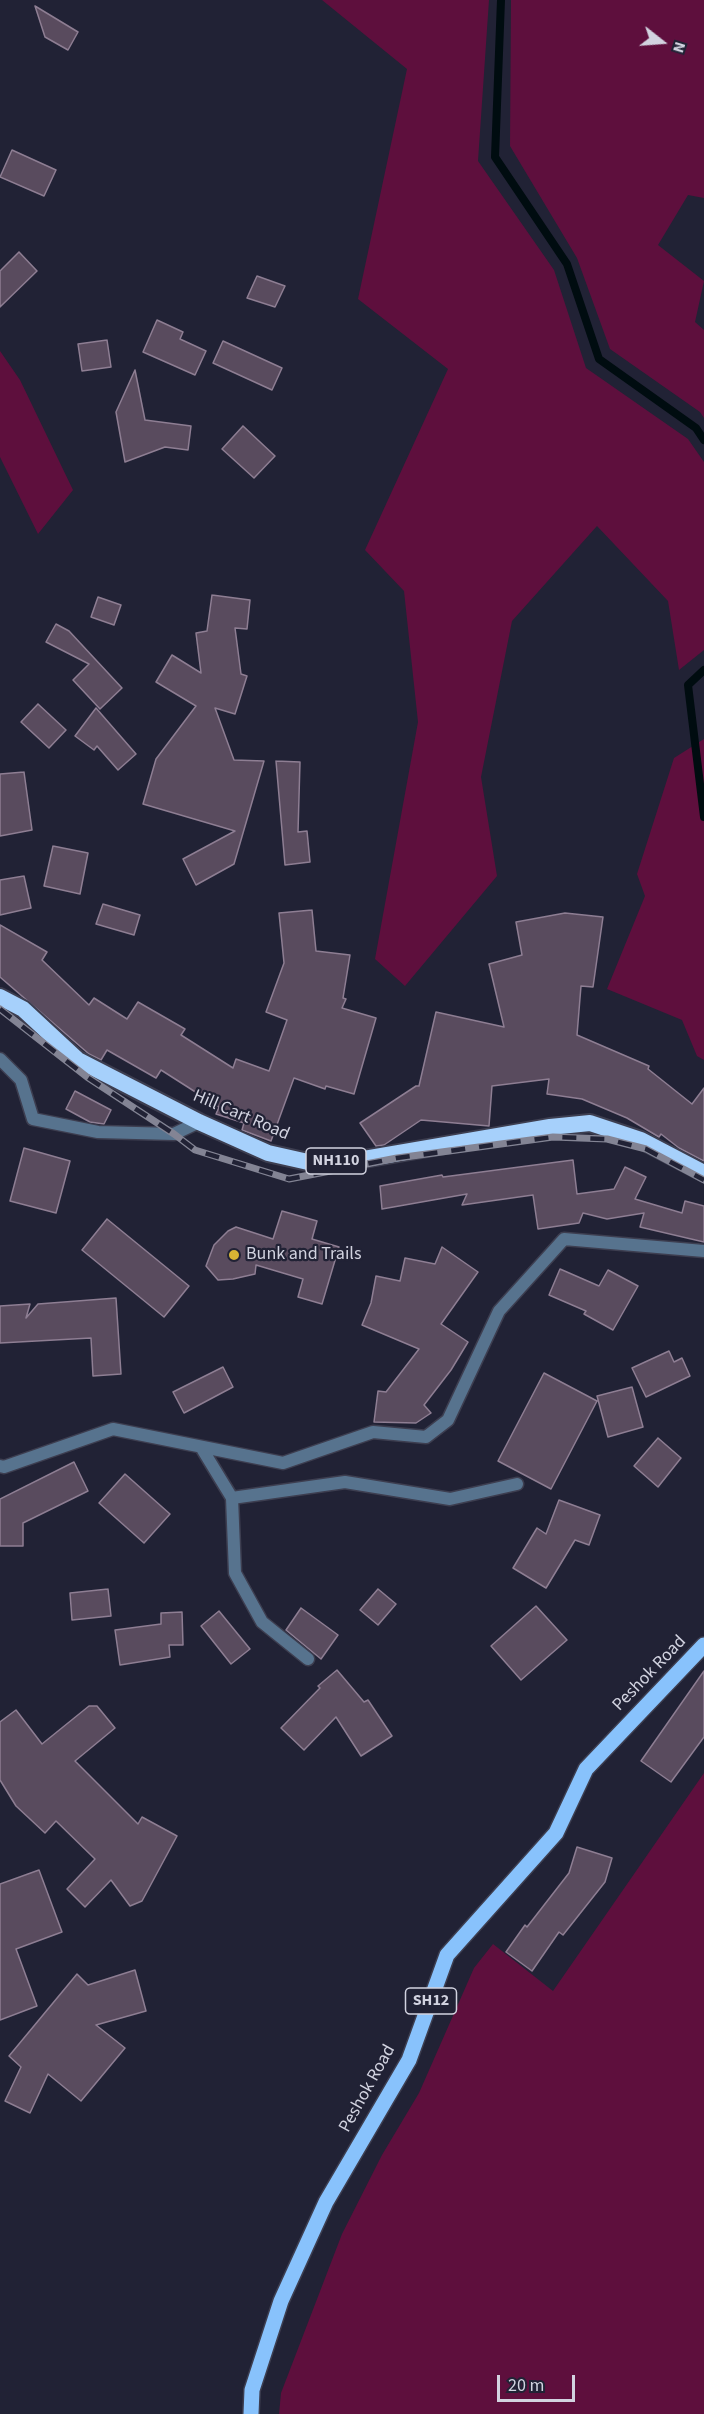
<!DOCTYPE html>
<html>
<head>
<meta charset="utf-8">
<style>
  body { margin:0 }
  #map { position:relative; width:704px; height:2414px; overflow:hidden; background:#212235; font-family:"Source Sans 3",sans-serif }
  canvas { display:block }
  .north { position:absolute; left:632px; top:12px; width:60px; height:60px; -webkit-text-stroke:4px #212235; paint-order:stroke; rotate:107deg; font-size:16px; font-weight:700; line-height:24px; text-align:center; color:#d2d3e0 }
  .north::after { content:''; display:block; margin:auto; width:21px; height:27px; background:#d2d3e0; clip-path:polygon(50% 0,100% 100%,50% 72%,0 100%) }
  .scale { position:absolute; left:497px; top:2375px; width:78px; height:27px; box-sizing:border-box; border:3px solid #d2d3e0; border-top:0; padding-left:8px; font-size:18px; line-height:21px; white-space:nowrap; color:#d2d3e0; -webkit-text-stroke:4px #212235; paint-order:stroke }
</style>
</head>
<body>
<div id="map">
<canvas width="704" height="2414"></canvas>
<div class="north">N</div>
<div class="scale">20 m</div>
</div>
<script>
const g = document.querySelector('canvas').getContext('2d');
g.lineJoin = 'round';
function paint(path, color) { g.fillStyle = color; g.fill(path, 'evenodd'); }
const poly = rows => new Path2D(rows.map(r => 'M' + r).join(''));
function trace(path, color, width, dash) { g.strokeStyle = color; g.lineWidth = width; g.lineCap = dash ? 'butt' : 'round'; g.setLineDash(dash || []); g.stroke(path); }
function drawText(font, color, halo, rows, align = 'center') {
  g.font = font + ' "Source Sans 3",sans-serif'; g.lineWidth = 4.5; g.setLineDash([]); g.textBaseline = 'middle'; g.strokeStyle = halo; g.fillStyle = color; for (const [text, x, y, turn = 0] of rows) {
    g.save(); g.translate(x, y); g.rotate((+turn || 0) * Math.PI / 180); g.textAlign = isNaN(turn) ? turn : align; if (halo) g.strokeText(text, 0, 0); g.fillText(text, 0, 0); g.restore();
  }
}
paint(poly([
  [322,0,489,0,478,161,554,270,586,368,688,439,704,462,704,650,679,670,668,601,597,526,512,621,481,777,497,876,405,986,375,959,418,722,404,591,365,550,448,369,358,299,407,69],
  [511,0,704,0,704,198,688,195,658,245,704,281,695,322,704,330,704,418,700,412,610,349,577,258,510,146],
  [0,351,20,380,73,490,38,534,0,457],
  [704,739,704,1060,697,1056,682,1020,607,989,645,896,637,874,674,758],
  [704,1773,704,2414,279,2414,281,2393,342,2234,382,2155,419,2093,474,1968,493,1944,553,1991]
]), '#5e0f3d');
trace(poly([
  [501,0,495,157,567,264,599,359,696,428,704,440],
  [704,670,688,685,704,817]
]), '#000c10', 8);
const building = poly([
  [35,6,78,32,68,50,45,37,35,6],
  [12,150,56,170,44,196,0,177,12,150],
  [19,252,37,271,0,307,0,271,19,252],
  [257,276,285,286,275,307,247,298,257,276],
  [157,320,183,332,180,339,206,351,195,375,143,352,157,320],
  [107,340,111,367,82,371,78,344,107,340],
  [223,341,282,368,272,390,213,363,223,341],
  [135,370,145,420,191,426,188,450,165,447,125,462,116,412,135,370],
  [243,426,275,456,254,478,222,449,243,426],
  [212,595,250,600,247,629,235,628,241,674,247,676,235,714,215,708,234,760,264,761,234,864,196,885,183,859,235,831,143,804,156,759,196,706,156,682,172,655,201,673,196,633,207,631,212,595],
  [98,597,121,605,114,625,91,617,98,597],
  [56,624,69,631,122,688,100,709,73,680,89,664,46,642,56,624],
  [38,704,66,730,49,748,21,722,38,704],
  [96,708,136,754,118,770,97,746,94,750,75,736,96,708],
  [276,761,300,762,298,832,307,831,310,862,285,865,276,761],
  [24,772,32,830,0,836,0,774,24,772],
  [53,846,88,853,80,894,44,886,53,846],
  [24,876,31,908,0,915,0,880,24,876],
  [103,904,140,915,134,935,96,924,103,904],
  [312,910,316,951,350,955,343,998,346,999,342,1008,376,1018,354,1094,326,1086,325,1089,294,1078,271,1141,242,1130,244,1123,216,1114,219,1107,161,1070,156,1078,107,1050,101,1060,89,1054,0,977,0,925,47,952,42,960,89,1005,94,998,127,1019,138,1002,185,1029,181,1035,233,1068,236,1059,269,1071,287,1020,266,1012,284,963,279,913,312,910],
  [565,913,603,917,593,987,581,986,577,1035,649,1066,648,1069,692,1104,704,1088,704,1161,679,1148,661,1134,659,1137,627,1118,582,1099,547,1094,549,1079,492,1086,489,1126,421,1120,384,1145,376,1146,360,1123,416,1086,419,1086,436,1012,504,1027,489,964,522,955,516,922,565,913],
  [75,1091,111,1110,104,1124,90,1122,66,1109,75,1091],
  [24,1148,70,1161,56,1213,10,1201,24,1148],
  [573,1160,577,1194,614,1189,625,1167,646,1177,635,1199,682,1213,685,1201,704,1206,704,1242,640,1227,644,1213,607,1219,583,1213,579,1223,538,1229,533,1195,462,1205,467,1194,382,1209,380,1186,442,1175,443,1177,573,1160],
  [282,1211,317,1221,312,1239,339,1247,322,1304,298,1297,303,1279,256,1265,255,1274,233,1279,218,1280,206,1266,214,1245,228,1231,236,1227,273,1239,282,1211],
  [107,1219,189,1286,164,1317,82,1250,107,1219],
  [442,1247,478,1272,441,1324,468,1342,451,1370,424,1405,431,1413,416,1423,374,1422,378,1391,386,1392,419,1349,362,1325,371,1303,376,1276,400,1281,405,1258,435,1264,442,1247],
  [560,1269,599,1286,608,1270,638,1286,613,1330,584,1314,586,1311,549,1295,560,1269],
  [116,1298,121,1374,93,1376,91,1338,0,1343,0,1306,30,1304,26,1318,38,1304,116,1298],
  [669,1351,674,1362,682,1358,690,1376,646,1397,632,1368,669,1351],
  [223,1367,233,1387,184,1413,173,1392,223,1367],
  [544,1373,597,1401,551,1489,498,1461,544,1373],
  [632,1387,643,1427,608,1437,597,1396,632,1387],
  [658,1438,681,1458,658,1487,634,1466,658,1438],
  [74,1462,88,1491,23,1523,23,1546,0,1546,0,1499,74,1462],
  [125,1474,170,1514,144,1543,99,1503,125,1474],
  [559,1500,600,1515,589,1545,575,1540,546,1588,513,1568,537,1528,546,1534,559,1500],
  [108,1589,111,1616,72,1620,70,1593,108,1589],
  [378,1589,396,1604,378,1625,360,1610,378,1589],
  [536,1606,567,1640,521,1680,491,1646,536,1606],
  [301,1608,338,1635,321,1659,286,1630,301,1608],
  [219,1611,250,1649,231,1664,201,1626,219,1611],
  [182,1612,183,1645,169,1645,170,1657,120,1665,115,1630,161,1624,161,1613,182,1612],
  [337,1670,364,1702,368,1700,392,1736,361,1756,336,1717,304,1750,281,1728,320,1688,318,1686,337,1670],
  [704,1671,704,1737,671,1782,641,1761,704,1671],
  [89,1706,97,1706,115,1728,75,1761,138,1824,142,1817,177,1836,142,1901,130,1906,111,1880,85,1907,67,1889,95,1859,56,1821,45,1833,16,1806,0,1780,0,1722,16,1710,42,1744,89,1706],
  [577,1847,612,1858,605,1882,563,1935,559,1932,532,1971,506,1952,525,1925,527,1927,569,1873,577,1847],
  [39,1870,62,1932,16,1949,37,2006,0,2020,0,1884,39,1870],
  [135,1970,146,2011,96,2025,125,2048,81,2101,48,2074,30,2113,5,2101,21,2067,9,2056,77,1974,88,1985,135,1970]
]);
paint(building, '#594b5e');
trace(building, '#8e7e93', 1.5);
const minor = poly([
  [0,1059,21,1080,33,1119,98,1132,174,1134,199,1122],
  [201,1447,232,1498,345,1482,450,1499,517,1484],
  [0,1466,4,1467,113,1429,283,1463,373,1432,426,1437,448,1420,499,1311,564,1239,704,1251],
  [232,1498,235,1573,262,1622,308,1659]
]);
const primary = poly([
  [251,2414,252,2390,281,2301,326,2202,409,2060,447,1955,556,1833,586,1769,704,1645]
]);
const trunk = poly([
  [0,997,23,1009,78,1060,199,1122,268,1153,308,1162,364,1159,550,1127,590,1123,641,1140,704,1173]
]);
trace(minor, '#3d3e50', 15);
trace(primary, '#3d3e50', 18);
trace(trunk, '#3d3e50', 20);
trace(minor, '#57738e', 12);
trace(primary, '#88c2fc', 15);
trace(trunk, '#a6d0fb', 16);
const rail = poly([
  [0,1009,87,1077,174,1134,195,1150,289,1179,397,1158,553,1137,607,1139,646,1149,704,1180]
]);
trace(rail, '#838494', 7);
trace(rail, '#212235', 4.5, [14]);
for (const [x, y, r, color] of [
  [234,1255,6,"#d7b434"]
]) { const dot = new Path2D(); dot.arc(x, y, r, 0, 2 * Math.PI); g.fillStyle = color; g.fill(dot); trace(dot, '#212235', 2); }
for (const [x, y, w] of [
  [336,1161,60],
  [431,2001,51]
]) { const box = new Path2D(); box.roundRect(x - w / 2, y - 13, w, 26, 4.5); g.fillStyle = '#212235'; g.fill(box); trace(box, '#d2d3e0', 1.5); }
drawText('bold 16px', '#d2d3e0', null, [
  ["NH110",336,1161],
  ["SH12",431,2001]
]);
drawText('18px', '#d2d3e0', '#212235', [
  ["Hill Cart Road",241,1116,23],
  ["Peshok Road",650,1674,-46],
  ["Peshok Road",368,2089,-61]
]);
drawText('18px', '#d2d3e0', '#212235', [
  ["Bunk and Trails",246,1255]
], 'left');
</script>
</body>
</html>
